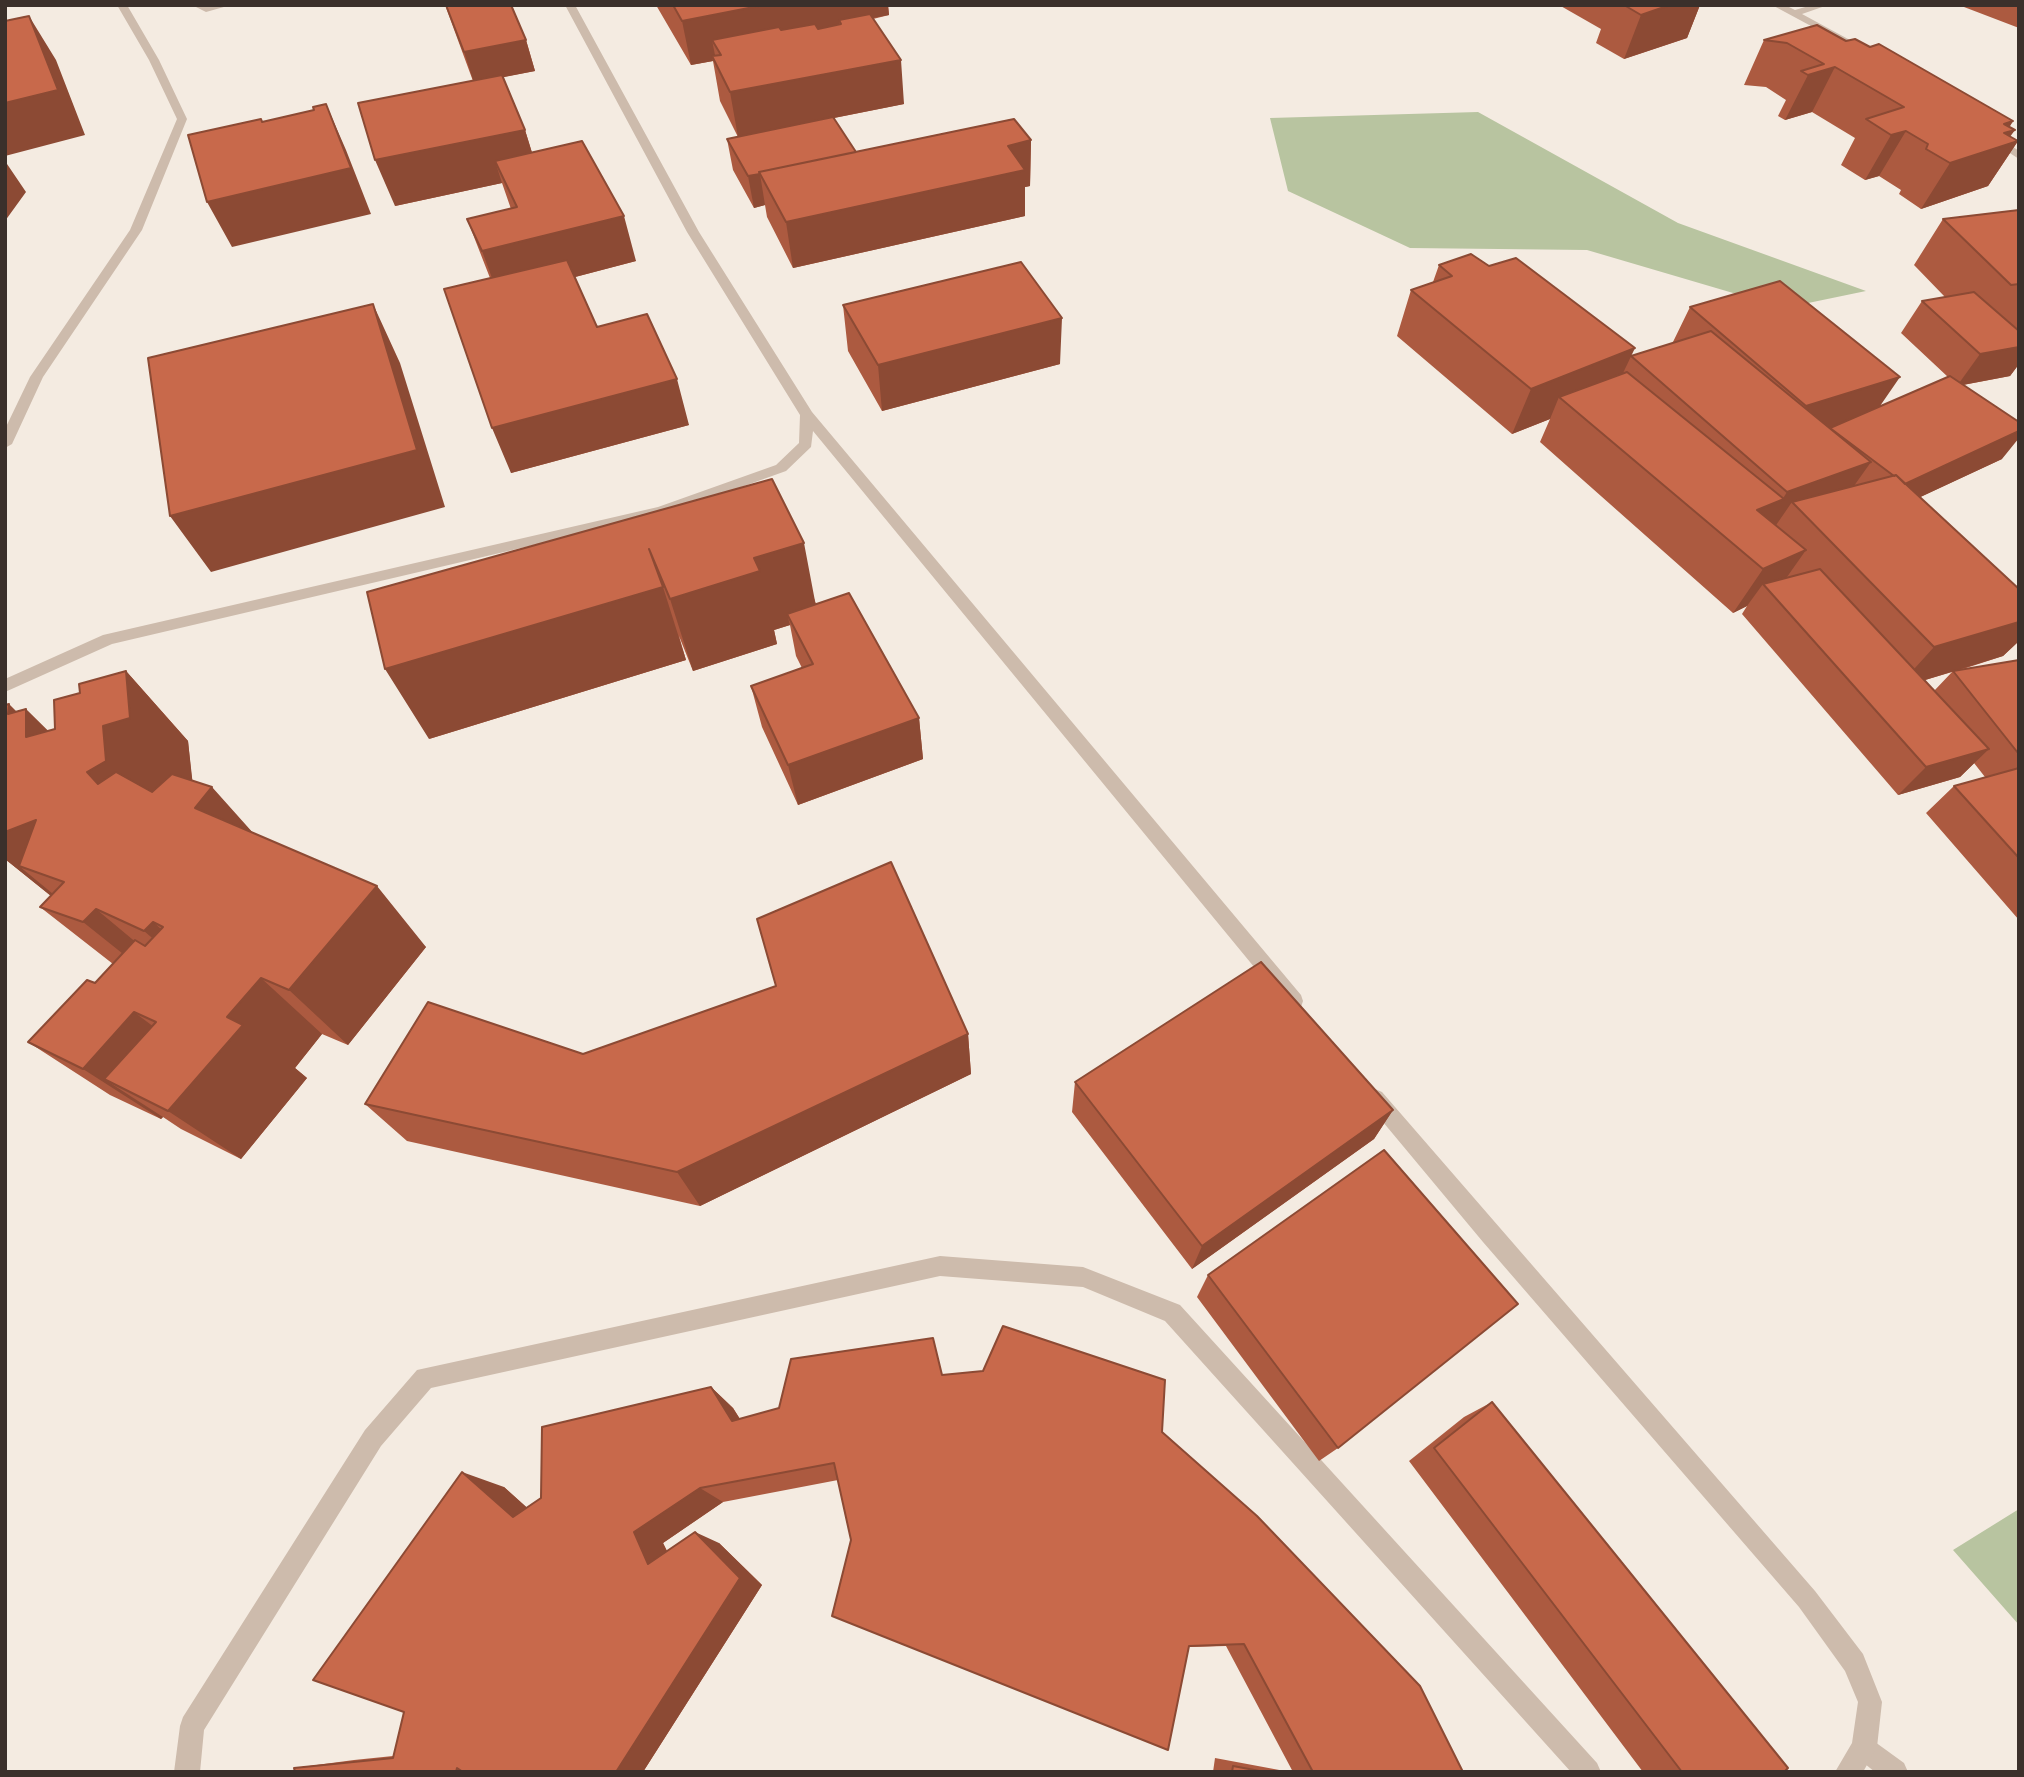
<!DOCTYPE html>
<html>
<head>
<meta charset="utf-8">
<style>
  body { margin:0 }
  #map { position:relative; width:2024px; height:1777px; overflow:hidden; background:#f4ebe1; font-family:Overpass,sans-serif }
  canvas { display:block }
  .frame { position:absolute; inset:0; border:7px solid #3b302b; pointer-events:none }
</style>
</head>
<body>
<div id="map">
<canvas width="2024" height="1777"></canvas>
<div class="frame"></div>
</div>
<script>
const g = document.querySelector('canvas').getContext('2d');
g.lineJoin = 'round';
function paint(path, color) { g.fillStyle = color; g.fill(path, 'evenodd'); }
const poly = rows => new Path2D(rows.map(r => 'M' + r).join(''));
function trace(path, color, width, dash) { g.strokeStyle = color; g.lineWidth = width; g.lineCap = dash ? 'butt' : 'round'; g.setLineDash(dash || []); g.stroke(path); }
paint(poly([
  [1478,112,1678,223,1866,291,1784,308,1587,250,1410,248,1288,191,1270,118],
  [2019,1509,2019,1625,1953,1550]
]), '#b8c4a0');
paint(poly([
  [192,5,207,6,231,5,206,12,192,5],
  [940,1256,1083,1267,1180,1305,1597,1763,1601,1772,1571,1772,1165,1321,1083,1287,940,1276,431,1388,381,1446,204,1730,200,1772,174,1772,180,1726,183,1717,365,1430,417,1370,940,1256],
  [1864,1734,1904,1763,1908,1772,1875,1772,1855,1756,1851,1747,1855,1738,1864,1734]
]), '#cdbbac');
paint(poly([
  [117,5,127,5,159,60,187,119,142,230,43,377,12,444,5,448,5,429,30,377,130,230,177,119,149,60,117,5],
  [565,5,575,5,699,232,812,412,1301,995,1303,1001,1301,1007,1294,1009,1287,1007,813,431,811,447,786,471,666,514,112,644,5,692,5,679,103,635,658,507,776,465,799,443,800,415,687,232,565,5],
  [1772,5,1785,5,1795,10,1812,5,1828,5,1802,14,1872,52,1863,54,1772,5],
  [1988,135,1996,135,2019,151,2019,159,1988,139,1988,135],
  [1375,1089,1382,1092,1815,1591,1863,1654,1882,1702,1877,1747,1863,1772,1835,1772,1852,1743,1858,1702,1845,1671,1799,1607,1483,1242,1368,1104,1365,1098,1368,1092,1375,1089]
]), '#cdbbac');
paint(poly([
  [445,5,511,5,526,40,535,71,503,77,525,130,532,153,636,261,575,277,597,327,689,425,511,473,490,278,467,219,511,209,502,183,395,206,473,81],
  [656,5,888,5,889,15,873,19,904,104,834,118,856,152,1031,140,1030,186,1025,187,1025,216,793,268,767,217,765,205,754,208,733,170,727,139,738,137,720,101,713,61,691,65],
  [1559,5,1700,5,1687,38,1624,59,1596,43,1601,29],
  [1965,5,2019,5,2019,28,1964,7],
  [1764,40,1846,41,1870,47,2013,121,2009,127,2010,137,2018,141,1988,186,1921,209,1899,194,1901,190,1879,176,1865,180,1841,165,1855,138,1812,112,1785,120,1778,116,1786,100,1766,87,1744,85],
  [2019,210,2019,364,2010,376,1963,385,2002,459,1920,497,2019,589,2019,641,2003,656,1960,670,2019,660,2019,920,1926,813,1954,786,1985,777,1974,763,1960,777,1898,795,1742,614,1747,606,1733,613,1540,442,1550,419,1512,434,1397,336,1411,290,1433,282,1439,265,1631,356,1672,344,1690,307,1879,407,1948,377,1901,333,1922,301,1945,297,1914,265,1943,219],
  [1952,672,1934,691,1925,680],
  [843,305,1060,364,882,411,848,351],
  [772,479,816,604,919,718,923,759,798,805,762,727,751,686,802,668,796,656,790,625,774,630,777,644,693,671,679,636,686,660,429,739],
  [126,671,188,741,192,781,254,834,426,947,348,1045,322,1034,295,1068,307,1078,241,1159,181,1129,163,1117,161,1119,110,1095,28,1042,95,983,113,964,40,907,51,896,5,859,5,705,48,731,55,729,80,693],
  [968,1034,971,1074,700,1206,407,1141,365,1104,583,1054],
  [1075,1082,1393,1110,1374,1139,1192,1269,1072,1112],
  [1208,1275,1338,1448,1319,1461,1197,1297],
  [942,1375,1162,1432,1463,1772,1293,1772,1226,1646,1189,1647,851,1540,838,1480,723,1502,663,1543,667,1551,719,1543,762,1585,643,1772,295,1772,294,1768,354,1760,393,1756,504,1487,527,1508,711,1387,733,1408,740,1419],
  [1492,1402,1784,1772,1643,1772,1409,1461,1464,1417],
  [1215,1758,1290,1772,1213,1772]
]), '#ac5a40');
paint(poly([
  [764,5,888,5,889,15,841,24,839,20,840,36,721,55,712,40,716,60,712,56,713,61,691,65,682,21],
  [1670,5,1700,5,1687,38,1624,59,1641,15],
  [29,16,56,60,85,135,5,156,5,103],
  [526,40,535,71,474,83,464,52],
  [901,60,904,104,738,137,730,92],
  [1835,67,1812,112,1785,120,1808,75],
  [326,104,346,150,371,214,232,247,207,202],
  [2013,121,2006,133,2015,130,2004,145,2018,141,1988,186,1921,209,1950,163,2004,124],
  [525,130,539,175,495,161,502,183,395,206,375,160],
  [1906,131,1879,176,1865,180,1891,135],
  [1031,140,1030,186,1025,187,1025,216,793,268,786,222,1008,146],
  [5,161,26,192,5,221],
  [760,174,765,205,754,208,748,176],
  [624,216,636,261,499,297,482,251],
  [373,304,400,363,445,507,211,572,170,516],
  [1062,318,1060,364,882,411,878,365],
  [2019,347,2019,364,2010,376,1957,386,1980,354],
  [1635,348,1613,394,1559,397,1550,419,1512,434,1531,389],
  [1900,377,1869,422,1778,451,1806,406],
  [677,379,689,425,511,473,492,428],
  [2019,431,2019,438,2002,459,1882,515,1905,484],
  [1871,462,1839,507,1792,502,1772,531,1757,510,1782,500,1787,492],
  [804,543,818,617,787,614,790,625,774,630,777,644,693,671,670,599,754,558],
  [1806,550,1775,594,1763,584,1747,606,1733,613,1763,569],
  [663,587,686,660,429,739,385,669],
  [2019,622,2019,641,2003,656,1896,689,1934,647],
  [126,671,188,741,193,786,156,838,26,737,8,714,9,704,26,721,26,709,89,771,103,726],
  [919,718,923,759,798,805,788,765],
  [1989,749,1960,777,1898,795,1926,767],
  [212,787,271,853,195,808],
  [5,815,60,825,64,882,19,866,64,903,61,904,5,859],
  [377,886,426,947,348,1045,289,990],
  [96,909,168,969,157,981,83,922],
  [153,922,221,981,213,990,144,931],
  [261,978,322,1034,295,1068,307,1078,241,1159,168,1111,227,1017],
  [134,1012,206,1066,104,1079,163,1117,161,1119,83,1069],
  [968,1034,971,1074,700,1206,677,1172],
  [1393,1110,1374,1139,1192,1269,1202,1246],
  [711,1387,733,1408,753,1440,732,1421],
  [462,1472,504,1487,551,1529,513,1517],
  [700,1488,723,1502,663,1543,677,1572,648,1564,634,1532],
  [695,1532,719,1543,762,1585,643,1772,616,1772]
]), '#8c4a34');
const building = poly([
  [446,5,511,5,526,40,464,52,446,5],
  [673,5,764,5,682,21,673,5],
  [1624,5,1670,5,1641,15,1624,5],
  [870,14,901,60,730,92,712,56,721,55,712,40,779,27,781,30,815,24,818,29,841,24,839,20,870,14],
  [29,16,58,90,5,103,5,21,29,16],
  [1817,25,1846,41,1855,39,1870,47,1879,44,2013,121,2004,124,2015,130,2004,133,2018,141,1950,163,1926,149,1928,144,1906,131,1891,135,1866,119,1904,107,1835,67,1808,75,1801,71,1824,64,1787,43,1764,40,1817,25],
  [502,75,525,130,375,160,358,103,502,75],
  [326,104,351,168,207,202,188,135,261,119,262,122,314,110,313,107,326,104],
  [833,117,856,152,759,172,760,174,748,176,727,139,833,117],
  [1014,119,1031,140,1008,146,1025,170,786,222,759,172,1014,119],
  [582,141,624,216,482,251,467,219,517,207,495,161,582,141],
  [2019,210,2019,284,2011,285,1943,219,2019,210],
  [1471,254,1489,266,1516,258,1635,348,1531,389,1411,290,1452,276,1439,265,1471,254],
  [567,260,597,327,647,314,677,379,492,428,444,289,567,260],
  [1021,262,1062,318,878,365,843,305,1021,262],
  [1780,281,1900,377,1806,406,1690,307,1780,281],
  [1974,292,2019,331,2019,347,1980,354,1922,301,1974,292],
  [373,304,417,450,170,516,148,358,373,304],
  [1711,331,1871,462,1787,492,1631,356,1711,331],
  [1627,372,1784,499,1757,510,1806,550,1763,569,1559,397,1627,372],
  [1950,376,2019,422,2019,431,1905,484,1896,475,1894,476,1830,428,1950,376],
  [1896,475,2019,589,2019,622,1934,647,1792,502,1896,475],
  [772,479,804,543,754,558,760,571,670,599,649,549,663,587,385,669,367,592,772,479],
  [1820,569,1989,749,1926,767,1763,584,1820,569],
  [849,593,919,718,788,765,751,686,813,664,787,614,849,593],
  [2019,660,2019,753,2018,753,1953,671,2019,660],
  [126,671,130,718,103,726,106,761,87,772,98,784,116,772,152,792,172,774,212,787,195,808,377,886,289,990,261,978,227,1017,243,1025,168,1111,104,1079,156,1022,134,1012,83,1069,28,1042,87,980,95,983,135,940,145,946,163,927,153,922,144,931,96,909,83,922,40,907,64,882,19,866,36,820,5,832,5,705,9,704,8,714,26,709,26,737,55,729,54,700,80,693,79,684,126,671],
  [2019,768,2019,858,1954,786,2019,768],
  [891,862,968,1034,677,1172,365,1104,428,1002,583,1054,776,986,757,919,891,862],
  [1261,962,1393,1110,1202,1246,1075,1082,1261,962],
  [1384,1150,1518,1304,1338,1448,1208,1275,1384,1150],
  [1003,1326,1165,1380,1162,1432,1257,1516,1420,1686,1463,1772,1313,1772,1244,1644,1189,1646,1168,1750,832,1616,851,1540,834,1463,700,1488,634,1532,648,1564,695,1532,740,1578,616,1772,463,1772,457,1768,456,1772,295,1772,294,1768,393,1758,404,1712,313,1680,462,1472,513,1517,541,1498,542,1427,711,1387,732,1421,779,1408,791,1359,933,1338,942,1375,983,1371,1003,1326],
  [1492,1402,1788,1768,1784,1772,1682,1772,1434,1448,1492,1402],
  [1233,1766,1265,1772,1232,1772,1233,1766]
]);
paint(building, '#c8694b');
trace(building, '#8c4a34', 2);
</script>
</body>
</html>
